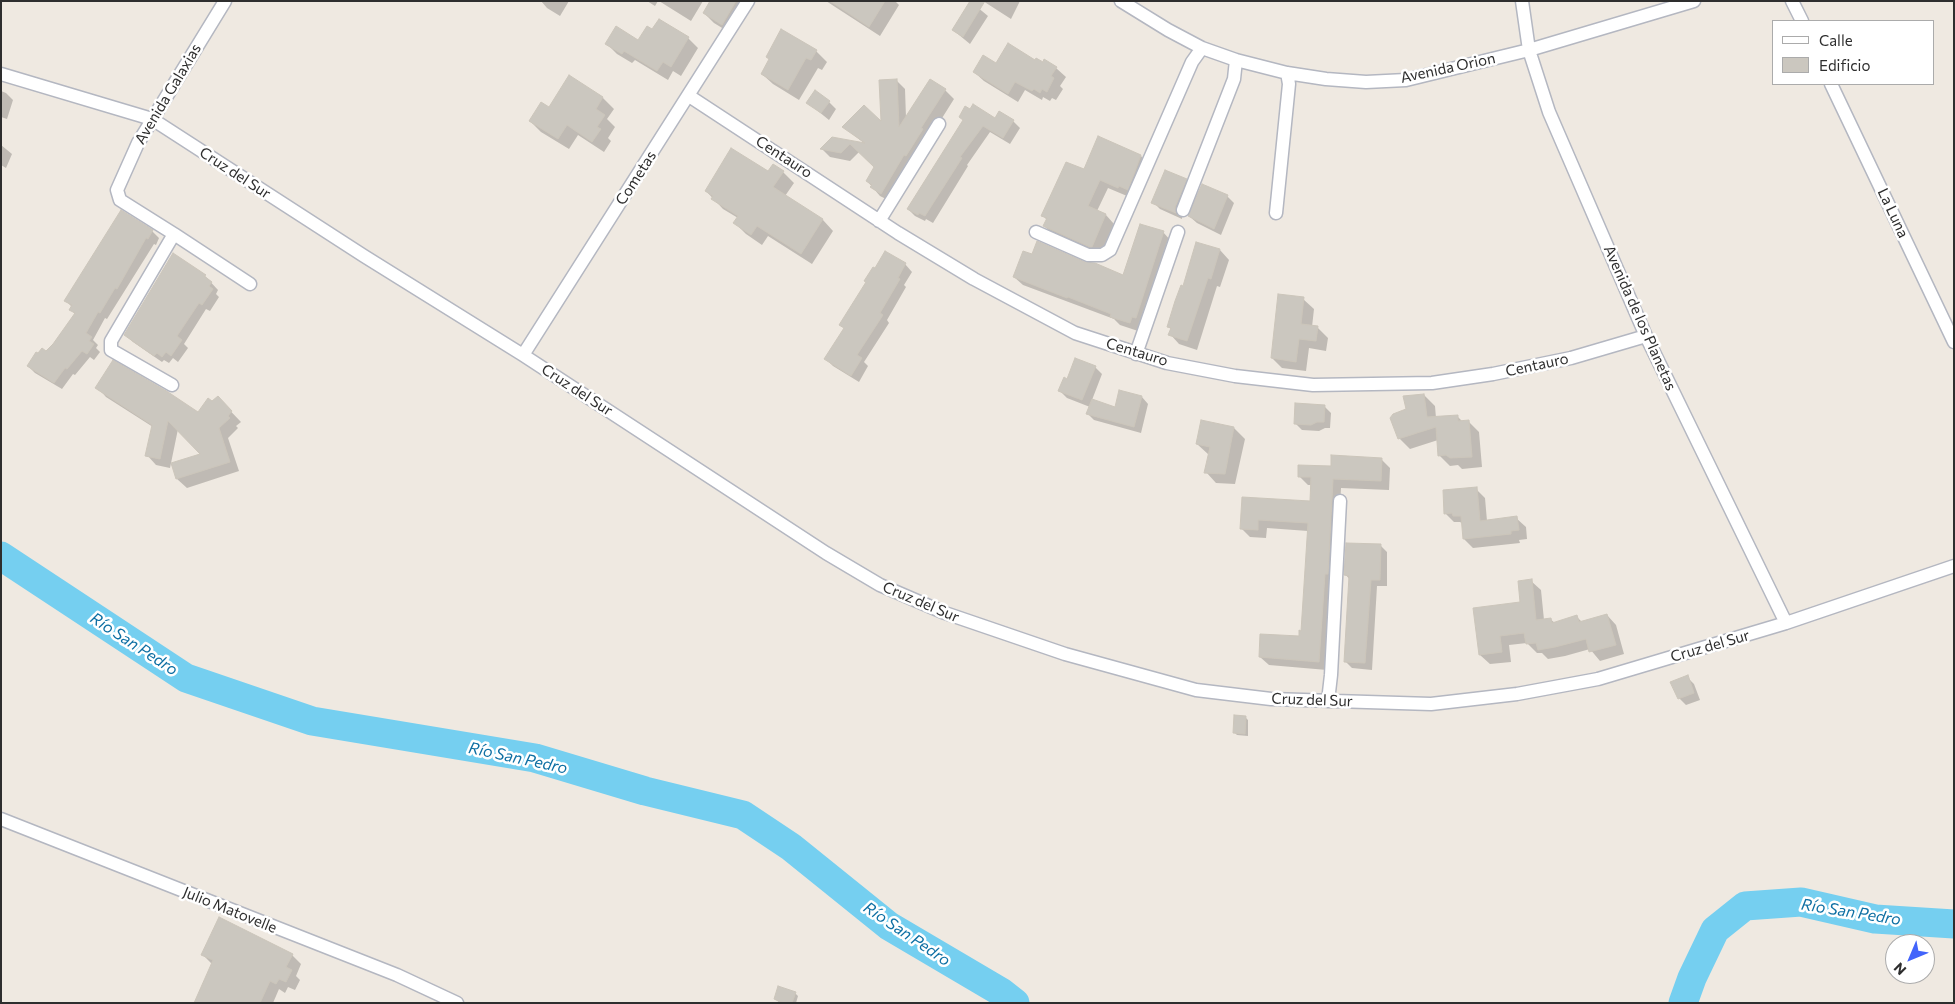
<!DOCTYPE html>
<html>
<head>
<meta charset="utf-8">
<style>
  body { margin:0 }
  #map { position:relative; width:1955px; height:1004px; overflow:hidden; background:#efe9e1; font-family:Commissioner,sans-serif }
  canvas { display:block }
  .frame { position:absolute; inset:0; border:2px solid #2e2e2e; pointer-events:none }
  .legend { position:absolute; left:1772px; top:20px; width:162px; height:65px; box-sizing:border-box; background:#fff; border:1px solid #ababab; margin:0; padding:6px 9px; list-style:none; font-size:15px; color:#2e2e2e }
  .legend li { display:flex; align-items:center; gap:10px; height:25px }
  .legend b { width:25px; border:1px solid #ababab }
  .north { position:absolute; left:1885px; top:934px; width:50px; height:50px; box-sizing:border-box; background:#fff; border:1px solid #ababab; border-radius:50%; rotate:225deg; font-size:14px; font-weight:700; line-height:20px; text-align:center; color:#2e2e2e }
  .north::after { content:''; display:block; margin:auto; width:18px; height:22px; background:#4264fb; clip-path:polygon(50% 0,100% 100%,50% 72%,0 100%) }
</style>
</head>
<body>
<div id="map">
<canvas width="1955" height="1004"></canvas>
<div class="frame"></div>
<ul class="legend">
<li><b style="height:6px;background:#fff"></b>Calle</li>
<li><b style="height:14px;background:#cbc7bf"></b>Edificio</li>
</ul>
<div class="north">N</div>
</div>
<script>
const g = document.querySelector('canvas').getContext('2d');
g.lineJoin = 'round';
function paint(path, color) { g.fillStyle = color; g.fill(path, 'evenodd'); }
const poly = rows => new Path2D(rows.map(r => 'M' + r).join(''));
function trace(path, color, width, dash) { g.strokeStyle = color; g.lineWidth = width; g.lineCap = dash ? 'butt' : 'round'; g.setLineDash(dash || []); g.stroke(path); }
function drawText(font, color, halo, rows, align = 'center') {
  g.font = font + ' Commissioner,sans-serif'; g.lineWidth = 5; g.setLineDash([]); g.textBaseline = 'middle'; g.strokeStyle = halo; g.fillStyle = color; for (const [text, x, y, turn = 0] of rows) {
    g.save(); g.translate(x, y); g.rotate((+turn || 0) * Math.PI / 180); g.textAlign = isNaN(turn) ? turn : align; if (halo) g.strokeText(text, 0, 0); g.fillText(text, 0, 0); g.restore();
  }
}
paint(poly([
  [541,1,569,1,560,16,547,8],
  [647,1,658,1,655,6],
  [659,1,703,1,691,21],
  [712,1,744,1,732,34,714,23,704,13],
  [826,1,895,1,899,5,880,36],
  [983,1,1020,1,1011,19],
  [971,2,988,16,970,44,953,30],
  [659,20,688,38,698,48,681,76,673,71,668,80,635,60,632,63,617,54,607,44,638,41,652,31],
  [816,51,827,62,822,70,818,68,799,100,773,84,762,74],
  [996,65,1056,68,1066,77,1060,86,1063,89,1056,100,1052,98,1050,101,1043,97,1042,100,1025,90,1018,102,984,81,974,72],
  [570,77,603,98,614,109,607,119,615,127,608,138,611,141,604,152,578,135,569,149,541,132,530,121,550,109],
  [897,81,905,89,906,118,945,90,954,99,890,201,880,196,867,181,875,167,859,152,850,161,830,157,822,149,832,138,865,144,844,127,882,124],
  [1,91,6,93,13,100,7,119,1,117],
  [829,102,836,109,829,120,808,103],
  [995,120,1013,121,1020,128,1010,144,990,132,967,165,968,166,933,223,926,219,925,221,915,216,908,209,964,121],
  [1098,138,1141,156,1149,165,1127,196,1108,188,1097,211,1106,215,1114,224,1101,254,1053,234,1044,226,1047,220,1042,215,1084,171],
  [1,145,12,154,6,168,1,165],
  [783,172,794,183,785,196,823,220,833,231,812,264,768,236,762,245,746,234,735,223,738,218,723,209,706,191,769,173],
  [1186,180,1193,187,1182,215,1182,219,1160,209,1153,202],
  [1227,196,1234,203,1221,235,1197,223,1189,216],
  [122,212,152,231,159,238,156,245,154,244,107,319,105,318,93,340,98,345,96,348,100,352,94,360,90,357,75,375,73,374,62,389,35,373,28,366,47,353,75,314,71,310,72,307,65,300],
  [1163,232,1171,241,1138,331,1120,325,1114,319,1023,285,1014,277,1084,264,1124,277],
  [1220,250,1229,260,1220,287,1217,286,1197,350,1179,344,1170,334,1171,329,1168,326,1184,287],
  [173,255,205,276,218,290,216,294,219,297,210,311,206,309,184,344,188,348,178,362,173,358,169,363,164,360,162,362,133,342,126,335],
  [905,264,912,272,904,285,906,287,887,320,889,323,864,362,868,366,859,382,833,366,826,359,845,329,868,282],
  [1303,299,1314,309,1312,327,1317,327,1328,338,1326,351,1309,348,1306,371,1282,368,1272,358],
  [1095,367,1102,374,1092,400,1116,409,1120,392,1142,397,1148,404,1141,433,1094,420,1088,414,1090,407,1067,398,1060,391,1068,381],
  [97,387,199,414,218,398,241,422,236,426,238,428,228,438,239,471,187,488,177,479,172,464,202,454,178,429,170,468,156,465,147,455,153,427,106,397],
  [1424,395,1435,406,1436,418,1457,416,1463,422,1468,421,1479,432,1482,467,1462,469,1458,465,1450,466,1439,455,1438,440,1410,449,1399,438,1407,410],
  [1324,406,1331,413,1330,428,1325,428,1319,431,1302,430,1295,423],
  [1234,428,1245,439,1235,484,1216,483,1206,472,1209,455,1197,444],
  [1381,459,1390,468,1389,490,1341,488,1336,582,1327,670,1269,665,1260,657,1300,638,1302,632,1308,531,1267,528,1266,538,1250,537,1241,528,1243,498,1311,503,1312,485,1308,485,1299,476,1332,467],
  [1476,489,1485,498,1487,521,1516,518,1526,527,1527,539,1519,540,1520,543,1473,548,1464,539,1463,524,1460,522,1454,522,1445,513],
  [1380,545,1387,552,1387,586,1377,586,1372,670,1352,668,1345,661,1350,580,1346,575],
  [1531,581,1541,590,1544,620,1550,619,1555,623,1577,617,1582,622,1607,615,1616,625,1624,654,1600,661,1590,649,1565,656,1548,659,1542,653,1537,653,1527,643,1509,645,1511,662,1490,664,1480,655,1522,603],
  [1687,677,1694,684,1700,700,1686,705,1679,698],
  [1245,717,1248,720,1248,736,1237,735,1234,732],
  [202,954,292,955,301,964,296,976,300,980,295,990,288,987,285,993,279,989,273,1003,195,1003,212,964],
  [795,993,798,996,796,1003,780,1003,775,999]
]), '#0003');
trace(poly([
  [1,556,186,678,312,721,535,758,645,791,743,815,791,847,889,926,1001,992,1015,1003],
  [1683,1003,1692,978,1715,930,1745,906,1801,902,1875,919,1954,924]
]), '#75cff0', 29);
const building = poly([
  [710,1,736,1,722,25,703,13,710,1],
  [830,1,885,1,869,27,830,1],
  [970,1,985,1,963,37,952,30,970,1],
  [659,19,689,37,671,67,663,62,657,71,624,51,622,54,605,44,616,26,638,40,647,26,652,29,659,19],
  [781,29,817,50,811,60,806,58,788,90,761,74,769,59,766,57,781,29],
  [1008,43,1035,60,1036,58,1043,62,1044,59,1057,67,1051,76,1054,78,1047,92,1042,89,1040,93,1034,89,1032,91,1015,82,1008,94,973,72,983,55,996,63,1008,43],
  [569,75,603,97,596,109,605,115,597,127,601,129,592,142,567,125,558,139,529,121,541,102,549,107,569,75],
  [897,79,899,127,930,79,946,89,921,128,923,129,906,156,904,155,881,194,870,187,872,185,866,181,874,167,850,144,841,153,820,149,832,137,865,143,842,127,864,105,881,121,879,80,897,79],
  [815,90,830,101,821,113,806,103,815,90],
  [973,104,995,118,999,111,1014,120,1003,138,983,126,960,157,962,158,925,216,919,213,918,215,907,209,963,120,959,117,965,106,970,109,973,104],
  [1098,136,1141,155,1128,190,1119,186,1118,188,1100,180,1088,206,1106,214,1092,247,1090,247,1043,226,1047,218,1041,216,1066,162,1084,169,1098,136],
  [731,148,768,171,773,164,784,171,773,187,823,219,801,254,757,226,751,235,733,223,738,216,711,199,713,196,705,191,731,148],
  [1165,170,1187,179,1175,207,1176,213,1151,203,1165,170],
  [1202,184,1228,195,1214,229,1188,216,1202,184],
  [121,210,153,230,148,239,146,238,117,289,115,288,100,313,98,312,86,333,92,337,89,341,94,344,87,354,82,351,67,369,65,368,54,383,27,366,36,352,38,353,42,348,46,351,53,344,75,313,69,310,72,305,64,301,121,210],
  [1140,224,1164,231,1136,318,1132,317,1130,323,1110,317,1111,314,1068,297,1067,298,1013,277,1023,251,1032,254,1037,241,1085,262,1095,263,1123,275,1140,224],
  [1196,242,1220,249,1211,279,1208,278,1187,341,1168,335,1171,328,1167,327,1175,301,1181,285,1183,286,1196,242],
  [885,251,906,263,898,278,900,279,880,313,883,315,857,355,862,358,851,376,824,359,844,328,839,325,866,282,864,281,873,267,875,268,885,251],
  [173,253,206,275,204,276,212,282,209,286,213,289,202,305,199,303,177,336,182,340,171,356,166,352,162,357,157,353,154,356,124,335,173,253],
  [1278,294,1304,297,1301,324,1318,326,1316,341,1299,339,1296,362,1271,358,1278,294],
  [1075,358,1096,366,1082,400,1058,391,1064,377,1067,379,1075,358],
  [113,360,168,392,198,412,208,398,212,401,218,396,232,411,228,416,230,418,219,428,230,462,176,479,171,463,200,454,168,421,160,459,145,456,152,425,95,388,113,360],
  [1119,390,1142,396,1134,427,1086,414,1092,399,1115,407,1119,390],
  [1424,394,1427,417,1458,415,1458,421,1469,420,1472,457,1450,458,1446,455,1438,456,1436,427,1398,439,1390,418,1393,414,1406,409,1403,396,1424,394],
  [1295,403,1325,405,1324,422,1317,422,1311,425,1294,424,1295,403],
  [1201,420,1234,427,1225,474,1204,473,1210,447,1196,444,1201,420],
  [1331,455,1382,458,1381,481,1333,479,1328,574,1325,574,1319,662,1259,657,1260,634,1299,636,1299,630,1301,631,1308,523,1258,520,1258,530,1240,529,1242,497,1310,501,1311,477,1298,477,1298,465,1331,466,1331,455],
  [1477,487,1480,521,1517,516,1519,530,1511,531,1511,534,1463,539,1461,516,1453,516,1452,513,1444,514,1443,490,1477,487],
  [1346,543,1381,544,1380,580,1371,580,1365,663,1344,662,1349,576,1344,575,1346,543],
  [1532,579,1536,620,1551,618,1552,623,1577,615,1579,622,1607,614,1616,645,1589,652,1586,639,1555,647,1538,650,1536,643,1526,644,1524,633,1500,636,1502,652,1479,655,1473,608,1520,602,1518,581,1532,579],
  [1688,675,1694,693,1678,699,1670,682,1688,675],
  [1234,715,1246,716,1245,734,1233,733,1234,715],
  [219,917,293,954,286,967,292,970,286,982,279,979,276,984,270,981,260,1003,194,1003,213,960,201,955,219,917],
  [778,986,796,992,792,1003,783,1003,774,999,778,986]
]);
paint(building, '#cbc7bf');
trace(building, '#cbc5ba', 1);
const minor = poly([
  [1121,1,1168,30,1202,48,1236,60,1287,73,1326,79,1366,82,1406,80,1529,50,1694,1],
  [1522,1,1529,50,1549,112,1646,336,1786,623],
  [1792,1,1802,21],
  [1,74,152,119,364,256,523,355,826,553,880,585,945,613,1065,654,1196,690,1271,699,1431,704,1517,694,1598,679,1786,623,1954,566],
  [1831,84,1954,342],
  [689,96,898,233,974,279,1075,333,1167,363,1235,376,1313,385,1432,383,1493,374,1571,358,1646,336],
  [1183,210,1234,79,1236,60],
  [1276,213,1289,84,1287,73],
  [879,221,939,124],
  [1036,232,1088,255,1102,255,1110,250,1192,62,1202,48],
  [174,234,250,284],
  [1136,354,1178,232],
  [523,355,748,1],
  [172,385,111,350,111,341,174,234,120,200,117,190,138,143,225,1],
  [1328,701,1331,675,1340,501],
  [1,819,397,975,457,1003]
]);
trace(minor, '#b4b7c1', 15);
trace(minor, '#fff', 12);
drawText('15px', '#2e2e2e', '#fff', [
  ["Avenida Orion",1448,68,-12],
  ["Avenida Galaxias",168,94,-59],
  ["Centauro",784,157,33],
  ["Cruz del Sur",235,173,33],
  ["Cometas",636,178,-57],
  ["La Luna",1893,213,65],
  ["Avenida de los Planetas",1640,318,66],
  ["Centauro",1137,352,17],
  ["Centauro",1537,365,-12],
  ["Cruz del Sur",577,390,33],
  ["Cruz del Sur",921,602,23],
  ["Cruz del Sur",1710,646,-16],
  ["Cruz del Sur",1312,700,2],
  ["Julio Matovelle",230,910,22]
]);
drawText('italic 16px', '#0d6fa3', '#fff', [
  ["Río San Pedro",134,644,33],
  ["Río San Pedro",518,758,12],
  ["Río San Pedro",1851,912,9],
  ["Río San Pedro",907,934,34]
]);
</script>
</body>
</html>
